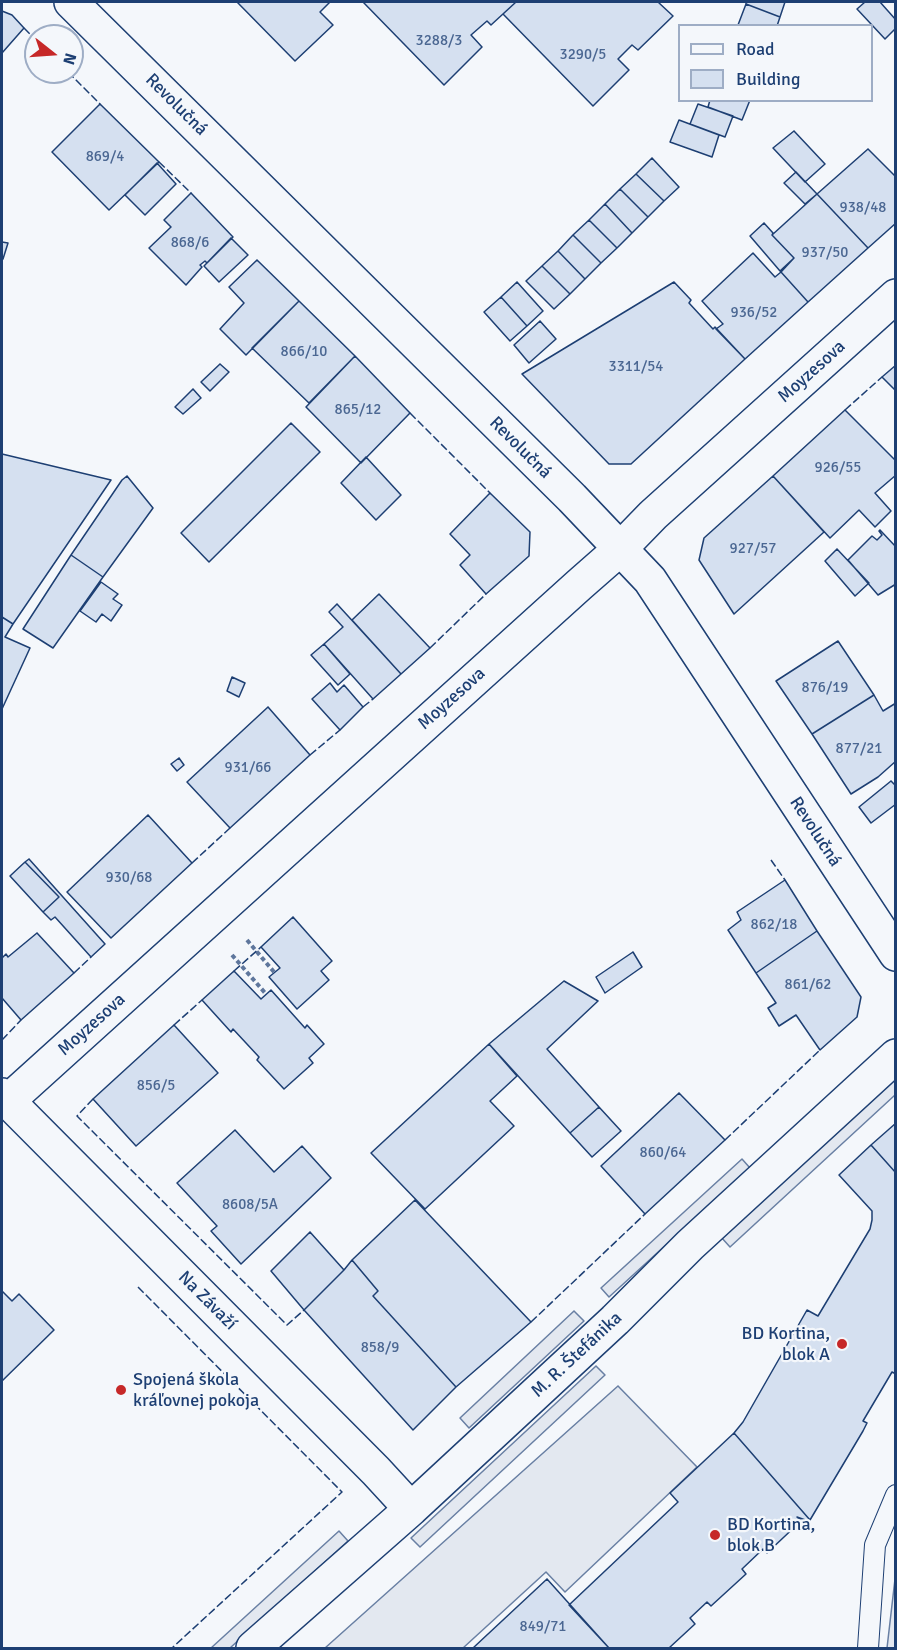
<!DOCTYPE html>
<html>
<head>
<meta charset="utf-8">
<style>
  body { margin:0 }
  #map { position:relative; width:897px; height:1650px; overflow:hidden; background:#f4f7fb; font-family:Signika,sans-serif }
  canvas { display:block }
  .frame { position:absolute; inset:0; border:3px solid #1d3f73; pointer-events:none }
  .legend { position:absolute; left:678px; top:24px; width:195px; height:78px; box-sizing:border-box; background:#f4f7fb; border:2px solid #9eadc5; margin:0; padding:8px 10px; list-style:none; font-size:18px; color:#1d3f73 }
  .legend li { display:flex; align-items:center; gap:12px; height:30px }
  .legend b { width:30px; border:2px solid #9eadc5 }
  .north { position:absolute; left:24px; top:24px; width:60px; height:60px; box-sizing:border-box; background:#f4f7fb; border:2px solid #9eadc5; border-radius:50%; rotate:107deg; font-size:16px; font-weight:700; line-height:24px; text-align:center; color:#1d3f73 }
  .north::after { content:''; display:block; margin:auto; width:21px; height:27px; background:#c62828; clip-path:polygon(50% 0,100% 100%,50% 72%,0 100%) }
</style>
</head>
<body>
<div id="map">
<canvas width="897" height="1650"></canvas>
<div class="frame"></div>
<ul class="legend">
<li><b style="height:8px;background:#f4f7fb"></b>Road</li>
<li><b style="height:16px;background:#d5e0f0"></b>Building</li>
</ul>
<div class="north">N</div>
</div>
<script>
const g = document.querySelector('canvas').getContext('2d');
g.lineJoin = 'round';
function paint(path, color) { g.fillStyle = color; g.fill(path, 'evenodd'); }
const poly = rows => new Path2D(rows.map(r => 'M' + r).join(''));
function trace(path, color, width, dash) { g.strokeStyle = color; g.lineWidth = width; g.lineCap = dash ? 'butt' : 'round'; g.setLineDash(dash || []); g.stroke(path); }
function drawText(font, color, halo, rows, align = 'center') {
  g.font = font + ' Signika,sans-serif'; g.lineWidth = 4.5; g.setLineDash([]); g.textBaseline = 'middle'; g.strokeStyle = halo; g.fillStyle = color; for (const [text, x, y, turn = 0] of rows) {
    g.save(); g.translate(x, y); g.rotate((+turn || 0) * Math.PI / 180); g.textAlign = isNaN(turn) ? turn : align; if (halo) g.strokeText(text, 0, 0); g.fillText(text, 0, 0); g.restore();
  }
}
const parking = poly([
  [895,1077,895,1095,730,1247,721,1237,895,1077],
  [742,1159,750,1168,609,1297,601,1288,742,1159],
  [574,1311,584,1321,469,1428,460,1418,574,1311],
  [596,1366,605,1375,420,1547,411,1538,596,1366],
  [618,1386,697,1467,565,1592,546,1572,463,1648,325,1648,618,1386],
  [339,1531,348,1541,230,1648,211,1648,339,1531],
  [895,1579,895,1648,887,1648,895,1579]
]);
paint(parking, '#e3e8f0');
trace(parking, '#687fa3', 1.5);
const building = poly([
  [237,2,330,2,320,12,333,25,295,61,237,2],
  [363,2,516,2,491,25,487,21,471,35,482,47,444,85,363,2],
  [516,2,658,2,673,16,638,50,632,45,618,59,629,70,593,106,503,14,516,2],
  [746,2,785,2,780,17,746,4,746,2],
  [865,2,880,2,896,20,896,28,885,39,857,9,865,2],
  [746,4,780,17,777,26,738,25,746,4],
  [2,11,12,15,24,28,2,53,2,11],
  [710,100,750,100,742,120,708,107,710,100],
  [100,104,159,162,109,210,52,152,100,104],
  [698,104,733,116,725,137,690,124,698,104],
  [679,120,719,135,712,157,670,142,679,120],
  [794,131,825,164,805,182,773,148,794,131],
  [868,149,896,177,896,223,868,248,817,194,868,149],
  [652,158,679,187,664,201,636,174,652,158],
  [157,163,176,184,145,215,125,195,157,163],
  [796,172,817,194,805,204,784,183,796,172],
  [636,174,664,201,648,217,620,189,636,174],
  [620,189,648,217,632,233,605,204,620,189],
  [191,193,233,237,207,263,205,261,200,265,202,267,186,285,149,248,171,227,164,220,191,193],
  [817,194,868,248,808,302,781,272,794,258,772,235,817,194],
  [605,204,632,233,617,248,589,220,605,204],
  [589,220,617,248,601,263,573,235,589,220],
  [764,223,773,233,772,235,794,258,780,271,750,236,764,223],
  [573,235,601,263,585,279,558,251,573,235],
  [231,238,248,255,219,282,204,266,231,238],
  [2,242,8,243,3,259,2,258,2,242],
  [558,251,585,279,570,294,542,266,558,251],
  [753,253,775,277,781,272,808,302,745,359,716,329,723,324,702,301,753,253],
  [257,260,299,301,246,355,220,329,244,303,229,287,257,260],
  [542,266,570,294,554,309,526,281,542,266],
  [517,282,543,311,527,326,501,297,517,282],
  [674,282,691,300,689,303,713,329,715,327,745,359,631,464,609,464,522,374,674,282],
  [501,297,527,326,510,341,484,312,501,297],
  [299,301,355,356,309,403,252,348,299,301],
  [540,321,556,339,529,363,514,345,540,321],
  [355,356,410,413,361,463,306,407,355,356],
  [220,364,229,372,210,391,201,382,220,364],
  [896,365,896,391,882,377,896,365],
  [193,389,201,398,183,414,175,407,193,389],
  [845,410,896,461,896,475,875,493,891,511,875,527,859,510,830,538,773,476,845,410],
  [291,423,320,452,209,562,181,533,291,423],
  [2,454,111,480,13,624,2,617,2,454],
  [366,457,401,495,376,520,341,483,366,457],
  [127,476,153,508,103,577,71,555,122,480,127,476],
  [773,476,824,532,734,614,699,560,704,538,773,476],
  [490,493,530,532,529,556,486,594,460,565,470,555,450,534,490,493],
  [880,530,896,547,896,584,878,595,848,560,872,536,877,540,882,535,879,531,880,530],
  [837,549,869,583,855,596,825,561,837,549],
  [71,555,103,577,53,648,23,629,71,555],
  [101,582,118,594,113,599,122,605,111,621,102,614,96,622,80,611,101,582],
  [379,594,430,648,401,674,352,620,379,594],
  [337,604,401,674,373,699,324,644,343,627,329,612,337,604],
  [2,617,13,624,5,637,30,648,2,709,2,617],
  [838,641,874,695,812,734,776,681,838,641],
  [324,644,350,674,338,685,311,655,324,644],
  [232,677,245,683,239,697,227,691,232,677],
  [330,683,337,692,344,685,363,707,340,730,312,699,330,683],
  [874,695,883,711,896,703,896,761,878,777,851,794,812,734,874,695],
  [268,707,310,755,230,828,187,782,268,707],
  [179,758,184,765,177,771,171,764,179,758],
  [891,781,896,786,896,804,871,823,859,807,891,781],
  [148,815,192,863,111,938,67,892,148,815],
  [29,859,105,944,91,957,55,917,51,920,43,912,59,897,25,862,29,859],
  [25,862,59,897,43,912,10,876,25,862],
  [785,880,817,931,756,973,728,930,741,920,737,912,785,880],
  [293,917,332,961,321,971,329,980,297,1009,269,977,280,968,261,947,293,917],
  [817,931,861,997,857,1017,820,1050,796,1015,779,1026,768,1008,776,1003,756,973,817,931],
  [37,933,74,973,21,1020,2,998,2,958,6,954,8,957,37,933],
  [633,952,642,967,605,993,596,977,633,952],
  [234,971,261,999,271,990,305,1028,307,1025,324,1044,309,1058,313,1063,284,1089,257,1060,259,1057,233,1029,231,1032,202,1000,234,971],
  [564,981,598,1001,547,1049,599,1107,570,1133,489,1044,564,981],
  [174,1025,218,1073,136,1146,93,1099,174,1025],
  [489,1044,517,1076,490,1101,514,1126,425,1209,371,1153,489,1044],
  [679,1093,725,1140,645,1214,601,1166,679,1093],
  [599,1107,621,1131,592,1157,570,1133,599,1107],
  [896,1123,896,1173,871,1145,896,1123],
  [235,1130,274,1172,302,1146,331,1178,241,1264,211,1231,217,1226,177,1183,235,1130],
  [871,1145,896,1173,896,1374,892,1372,863,1421,867,1423,863,1431,810,1520,734,1433,743,1422,807,1310,818,1316,870,1229,872,1220,872,1211,839,1175,871,1145],
  [415,1200,531,1322,456,1387,373,1296,378,1291,352,1260,415,1200],
  [310,1232,344,1270,304,1310,271,1271,310,1232],
  [352,1260,378,1291,373,1296,456,1387,413,1430,304,1310,344,1270,352,1260],
  [2,1291,12,1301,19,1294,54,1330,2,1381,2,1291],
  [734,1433,810,1520,808,1521,797,1517,801,1521,767,1553,763,1549,742,1569,746,1574,711,1606,707,1602,690,1618,695,1624,669,1648,609,1648,569,1605,678,1502,670,1493,734,1433],
  [547,1579,609,1648,473,1648,547,1579]
]);
paint(building, '#d5e0f0');
trace(building, '#1d3f73', 1.5);
const service = poly([
  [868,1648,875,1545,896,1495]
]);
const minor = poly([
  [71,2,572,498,650,580,896,954],
  [2,1095,376,1471,411,1509],
  [8,1101,579,585,620,549,653,515,896,296],
  [253,1648,411,1509,615,1320,690,1245,896,1056]
]);
trace(service, '#1d3f73', 22);
trace(minor, '#1d3f73', 36);
trace(poly([
  [247,940,274,972],
  [232,955,266,994]
]), '#5e769c', 4, [4.5, 3]);
trace(service, '#f4f7fb', 20);
trace(minor, '#f4f7fb', 33);
trace(poly([
  [24,28,36,40],
  [68,72,100,104],
  [159,162,191,193],
  [845,410,882,377],
  [410,413,490,493],
  [430,648,486,594],
  [363,707,373,699],
  [310,755,340,730],
  [771,860,785,880],
  [192,863,230,828],
  [234,971,261,947],
  [74,973,91,957],
  [174,1025,202,1000],
  [2,1040,21,1020],
  [93,1099,77,1116,287,1325,304,1310],
  [725,1140,820,1050],
  [138,1287,342,1492,172,1648],
  [531,1322,645,1214]
]), '#1d3f73', 1.5, [8, 3]);
for (const [x, y, r, color] of [
  [842,1344,6,"#c62828"],
  [121,1390,6,"#c62828"],
  [715,1535,6,"#c62828"]
]) { const dot = new Path2D(); dot.arc(x, y, r, 0, 2 * Math.PI); g.fillStyle = color; g.fill(dot); trace(dot, '#f4f7fb', 2); }
drawText('15px', '#4b6792', null, [
  ["3288/3",439,41],
  ["3290/5",583,55],
  ["869/4",105,157],
  ["938/48",863,208],
  ["868/6",190,243],
  ["937/50",825,253],
  ["936/52",754,313],
  ["866/10",304,352],
  ["3311/54",636,367],
  ["865/12",358,410],
  ["926/55",838,468],
  ["927/57",753,549],
  ["876/19",825,688],
  ["877/21",859,749],
  ["931/66",248,768],
  ["930/68",129,878],
  ["862/18",774,925],
  ["861/62",808,985],
  ["856/5",156,1086],
  ["860/64",663,1153],
  ["8608/5A",250,1205],
  ["858/9",380,1348],
  ["849/71",543,1627]
]);
drawText('18px', '#1d3f73', '#f4f7fb', [
  ["Revolučná",176,105,45],
  ["Moyzesova",812,372,-42],
  ["Revolučná",520,448,45],
  ["Moyzesova",452,699,-42],
  ["Revolučná",815,832,57],
  ["Moyzesova",92,1025,-42],
  ["Na Závaží",207,1301,45],
  ["M. R. Štefánika",577,1355,-43]
]);
drawText('18px', '#1d3f73', '#f4f7fb', [
  ["BD Kortina,",830,1334,"right"],
  ["blok A",830,1355,"right"],
  ["Spojená škola",133,1380],
  ["kráľovnej pokoja",133,1401],
  ["BD Kortina,",727,1525],
  ["blok B",727,1546]
], 'left');
</script>
</body>
</html>
